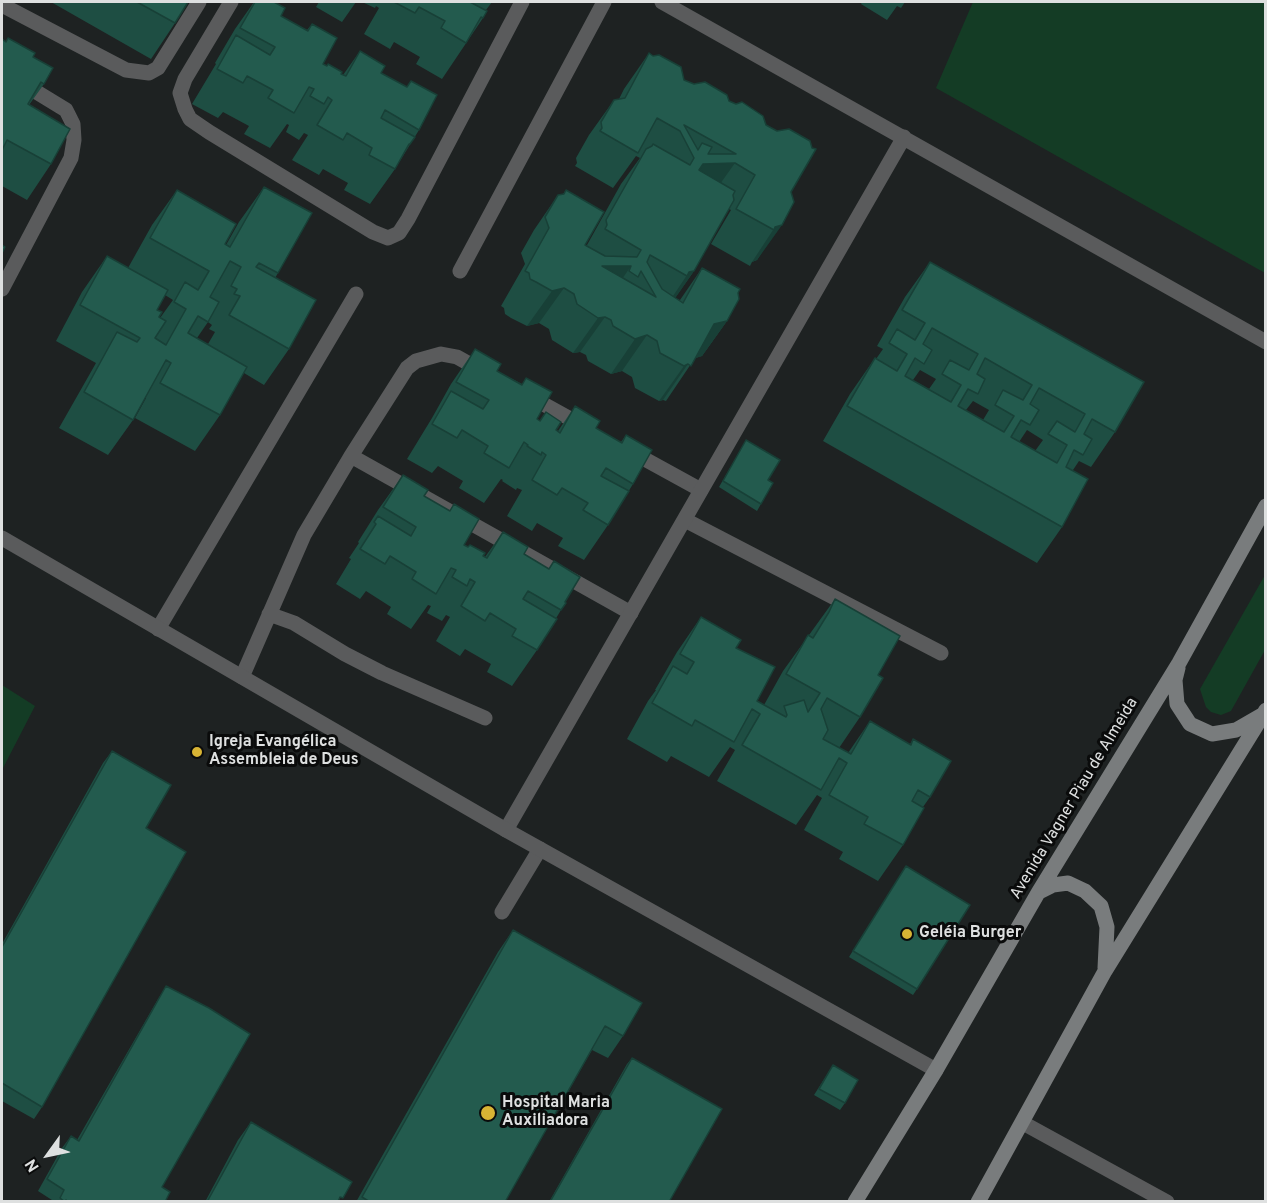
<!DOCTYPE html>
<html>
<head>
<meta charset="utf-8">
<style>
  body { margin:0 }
  #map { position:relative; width:1267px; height:1203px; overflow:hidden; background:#1e2222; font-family:Overpass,sans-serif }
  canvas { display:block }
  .frame { position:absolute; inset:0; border:3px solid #dee0e0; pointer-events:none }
  .north { position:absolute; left:18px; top:1125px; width:60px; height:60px; -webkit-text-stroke:4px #0a0b0b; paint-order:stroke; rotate:237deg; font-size:16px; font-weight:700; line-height:24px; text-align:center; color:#dee0e0 }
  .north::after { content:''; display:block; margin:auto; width:21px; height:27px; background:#dee0e0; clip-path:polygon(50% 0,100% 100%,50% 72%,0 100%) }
</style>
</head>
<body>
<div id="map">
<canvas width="1267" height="1203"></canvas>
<div class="frame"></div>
<div class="north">N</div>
</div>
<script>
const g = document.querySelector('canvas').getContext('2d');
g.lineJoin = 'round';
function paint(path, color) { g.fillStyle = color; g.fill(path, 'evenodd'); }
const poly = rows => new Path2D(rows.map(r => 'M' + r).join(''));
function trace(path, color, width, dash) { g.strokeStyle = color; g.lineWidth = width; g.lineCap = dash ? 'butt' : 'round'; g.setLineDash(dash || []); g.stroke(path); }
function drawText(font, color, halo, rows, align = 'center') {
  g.font = font + ' Overpass,sans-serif'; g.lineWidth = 6; g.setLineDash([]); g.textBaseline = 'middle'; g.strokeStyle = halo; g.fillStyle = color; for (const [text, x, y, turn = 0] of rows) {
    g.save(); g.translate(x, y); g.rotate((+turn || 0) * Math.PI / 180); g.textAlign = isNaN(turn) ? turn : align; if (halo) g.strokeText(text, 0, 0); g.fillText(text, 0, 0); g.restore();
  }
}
paint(poly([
  [973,2,1265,2,1265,273,936,88],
  [1265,575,1265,650,1231,711,1221,715,1211,712,1206,707,1200,689],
  [2,685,35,706,2,770]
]), '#143c25');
trace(poly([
  [231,2,185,79,180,93,185,109,190,119,209,132,373,232,388,238,399,233,408,219,522,2],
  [2,5,126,70,149,73,158,68,199,2],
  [2,71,66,110,73,124,74,140,71,158,2,289],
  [460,271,604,2],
  [527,395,585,427],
  [630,451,701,490],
  [351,456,631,613],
  [685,520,941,653],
  [269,614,294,623,345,654,382,673,485,718],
  [158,629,356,294],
  [242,677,304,535,351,456,407,368,416,361,441,354,457,357,482,371],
  [502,912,540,849]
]), '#5a5b5c', 15);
trace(poly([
  [662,2,1266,342],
  [506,830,904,137]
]), '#5a5b5c', 15);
trace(poly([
  [2,538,506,830,936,1070],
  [1023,1123,1167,1202]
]), '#5a5b5c', 15);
trace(poly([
  [1178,668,1175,680,1177,704,1190,724,1212,734,1236,730,1262,715],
  [1039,892,1053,885,1068,883,1085,891,1101,906,1107,927,1105,968],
  [855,1202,936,1070,1038,893,1179,663,1266,506],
  [978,1202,1105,971,1266,710]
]), '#797c7d', 15);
paint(poly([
  [51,2,188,2,175,23,151,59],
  [254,2,274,2,281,16,307,30,312,24,323,64,343,75,360,51,381,73,419,130,395,169,370,204,344,190,348,183,323,169,319,175,292,160,308,135,304,133,299,140,286,132,289,125,287,124,270,148,244,134,249,126,223,112,218,118,192,104,216,64,215,63,235,29],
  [319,2,356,2,342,22,316,7],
  [362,2,492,2,486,10,483,18,442,79,416,64,420,57,394,42,390,49,364,34,379,8,376,6,375,8],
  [862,2,905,2,901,8,897,6,887,20,861,4],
  [8,38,33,57,44,84,29,105,51,164,27,200,2,186,2,39,6,41],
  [649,53,684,80,729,101,766,125,791,192,794,202,757,260,752,262,750,266,711,244,731,210,729,209,694,271,675,298,680,300,702,268,738,293,727,321,702,356,695,358,666,401,663,400,659,401,635,388,632,377,622,371,611,374,588,361,586,355,580,352,573,353,552,340,549,329,539,323,527,326,511,318,505,314,504,308,501,306,525,264,521,253,534,230,558,195,563,194,566,190,585,245,587,245,621,184,640,158,636,156,613,188,575,166,577,163,576,158,589,135,614,100,619,99,624,89],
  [264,187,278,273,275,278,289,349,264,385,244,373,220,415,195,451,135,418,146,398,145,398,133,420,108,455,59,428,96,363,56,341,82,292,107,256,128,268,152,225,177,190,226,245,239,222],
  [165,295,173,300,160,318,159,317,157,310],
  [208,322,212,325,209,329,215,332,208,344,197,338],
  [930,262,1115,432,1091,467,1079,461,1073,470,1062,527,1037,563,823,441,850,394,875,358,876,359,883,349,877,346,905,297],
  [920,370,936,379,929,389,913,380],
  [973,401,989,410,983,420,966,410],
  [1027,430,1043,440,1035,451,1019,442],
  [475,349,497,371,522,384,526,378,537,419,558,431,575,406,596,428,621,442,626,435,633,484,608,525,584,560,558,546,563,538,537,523,532,531,507,516,522,490,517,488,516,490,502,481,503,480,501,479,484,503,459,488,463,481,438,466,432,473,407,459,432,418,451,384],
  [746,440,768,480,761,504,757,511,719,487],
  [403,475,424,496,449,511,454,504,464,545,485,557,503,532,524,554,565,602,561,610,537,650,512,686,487,672,491,664,465,649,460,656,436,641,450,617,446,615,442,621,427,613,431,606,428,605,411,629,387,614,391,607,366,591,360,599,336,584,351,559,349,558,359,543,358,542,378,510],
  [835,599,878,675,860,717,839,748,848,753,870,721,910,744,913,739,930,797,923,807,903,845,878,881,839,859,843,852,804,830,822,798,817,795,796,825,717,781,735,750,730,747,709,777,671,756,667,762,627,739,648,701,656,690,655,690,677,652,701,617,736,648,757,701,764,705,783,671],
  [112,751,146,828,42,1107,34,1119,2,1101,2,944,103,763],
  [902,872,917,989,913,995,849,957],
  [513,930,623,1036,608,1058,592,1050,505,1202,356,1202,498,952],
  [166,986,162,1187,165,1202,55,1202,38,1191,62,1148,71,1136,77,1140,158,999],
  [632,1058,669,1202,549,1202,627,1064],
  [833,1065,845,1103,840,1110,814,1095],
  [251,1122,340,1202,205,1202,238,1140]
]), '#1e4e43');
paint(poly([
  [735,163,710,198,678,199,703,164],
  [782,225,757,260,752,262,775,227],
  [602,266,631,266,607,301],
  [694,271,669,307,665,308,689,272],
  [564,288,539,323,527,326,552,291],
  [605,317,580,352,573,353,598,318],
  [727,321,702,356,690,360,714,324],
  [647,335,622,371,611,374,635,339],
  [688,364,663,400,659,401,684,366]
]), '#184037');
const building = poly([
  [137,2,188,2,175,23,137,2],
  [255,2,274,2,285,8,281,16,308,31,312,24,337,38,323,64,327,66,328,64,342,72,341,74,346,76,360,51,385,66,381,73,407,87,411,81,437,95,419,130,385,110,381,118,415,137,410,144,409,144,395,169,369,155,372,148,347,133,343,140,317,125,332,100,328,97,324,104,310,96,314,89,309,87,294,113,268,98,273,90,247,76,243,83,217,69,236,35,270,55,275,47,240,28,255,2],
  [394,2,470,2,487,11,483,18,481,17,466,43,441,28,445,21,419,7,415,13,394,2],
  [8,38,35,53,33,57,53,68,44,84,41,82,28,104,70,129,51,164,7,140,2,150,2,39,6,42,8,38],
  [649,53,653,56,659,55,681,67,684,80,694,84,705,82,727,95,729,101,736,104,742,102,763,116,766,125,777,131,789,129,810,141,812,148,816,149,791,192,794,202,782,225,775,227,774,230,736,209,755,175,735,163,703,164,699,170,735,191,733,195,734,200,694,271,689,272,687,276,650,255,647,262,662,289,683,303,702,268,740,289,738,293,739,299,727,321,714,324,691,366,688,364,684,366,660,353,657,341,647,335,635,339,613,326,611,320,605,317,598,318,577,304,574,294,564,288,552,291,536,282,530,279,529,273,525,271,549,228,545,217,558,195,564,194,566,190,604,212,585,245,605,256,637,257,641,250,605,229,607,225,606,220,646,149,652,146,653,144,690,165,694,158,680,131,657,118,638,153,600,131,602,128,601,122,614,100,625,98,649,53],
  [684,125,736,154,708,154,712,147,702,143,698,150,684,125],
  [602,266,631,266,629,271,638,277,641,271,656,297,602,266],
  [264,187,312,213,278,273,259,263,256,267,316,300,289,349,229,315,240,296,234,294,237,289,231,286,241,267,230,261,210,297,219,302,208,322,198,316,188,333,247,367,220,415,160,383,171,363,166,360,133,420,84,392,117,332,137,342,140,338,80,305,107,256,168,290,157,310,162,312,159,317,166,321,155,338,166,345,186,309,174,302,185,282,198,290,209,271,150,238,177,190,236,224,225,244,230,247,264,187],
  [2,245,5,247,2,253,2,245],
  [930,262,1144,382,1115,432,1092,419,1084,434,1092,439,1083,455,1074,450,1066,467,1088,479,1062,527,847,406,875,358,897,371,907,354,889,343,897,329,915,340,925,323,902,310,930,262],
  [932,328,978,354,969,370,950,360,942,374,961,385,951,402,905,376,915,358,924,364,932,350,923,344,932,328],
  [985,358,1032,385,1023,400,1003,390,995,405,1014,416,1004,432,958,406,968,389,978,394,985,379,977,374,985,358],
  [1039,388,1085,414,1075,432,1057,421,1048,434,1067,445,1057,463,1011,437,1021,420,1030,425,1039,410,1030,404,1039,388],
  [475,349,501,364,497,371,522,385,526,378,552,392,537,419,540,421,546,412,561,422,556,430,560,433,575,406,600,421,596,428,622,443,626,435,652,450,633,484,606,468,601,476,629,491,608,525,583,510,588,503,562,488,557,495,532,480,546,455,542,452,541,455,527,446,528,445,524,442,509,468,484,453,488,446,462,430,457,438,432,424,451,391,483,409,489,400,456,382,475,349],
  [746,440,780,460,768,480,773,483,761,504,723,481,746,440],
  [403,475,428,490,424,496,450,511,454,504,479,519,464,545,468,547,470,545,485,553,483,556,487,558,503,532,528,547,524,554,549,569,554,561,580,577,565,602,566,603,561,610,528,591,523,599,557,619,537,650,512,636,516,629,490,613,485,621,461,606,475,582,470,579,467,586,452,577,456,570,451,568,436,594,412,579,416,572,390,556,385,564,360,549,376,524,374,522,378,516,411,536,416,527,383,507,403,475],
  [835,599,900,636,878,675,883,678,860,717,827,698,821,709,828,730,823,739,851,754,870,721,911,745,913,739,951,761,930,797,918,790,912,801,924,808,903,845,864,824,868,817,829,795,847,763,839,758,821,790,742,745,760,714,752,709,734,742,695,720,692,726,652,703,673,666,687,674,694,662,680,654,701,617,741,640,736,648,775,667,757,701,786,717,787,715,784,706,804,700,808,712,820,693,786,674,808,635,813,638,829,612,835,599],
  [112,751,171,785,146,828,186,852,42,1107,2,1083,2,947,112,751],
  [906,866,970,905,917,989,853,951,906,866],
  [513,930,642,1003,623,1036,605,1026,505,1202,370,1202,362,1197,513,930],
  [166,986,209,1008,250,1034,162,1187,170,1192,165,1202,68,1202,66,1200,65,1202,60,1198,64,1190,47,1179,71,1136,79,1141,166,986],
  [632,1058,722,1109,669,1202,550,1202,632,1058],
  [833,1065,858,1080,845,1103,819,1089,833,1065],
  [251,1122,352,1182,343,1198,340,1197,338,1202,207,1202,251,1122]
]);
paint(building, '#235b4e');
trace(building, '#184037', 1.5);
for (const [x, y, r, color] of [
  [197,752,6,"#d8b434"],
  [907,934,6,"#d8b434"],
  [488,1113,8,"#d8b434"]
]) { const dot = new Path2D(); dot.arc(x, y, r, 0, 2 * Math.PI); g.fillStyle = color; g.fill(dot); trace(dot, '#0a0b0b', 2); }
drawText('bold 16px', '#dee0e0', '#0a0b0b', [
  ["Igreja Evangélica",209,743],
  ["Assembleia de Deus",209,761],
  ["Geléia Burger",919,934],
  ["Hospital Maria",502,1104],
  ["Auxiliadora",502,1122]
], 'left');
drawText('16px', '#dee0e0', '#0a0b0b', [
  ["Avenida Vagner Piau de Almeida",1075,799,-59]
]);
</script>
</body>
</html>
